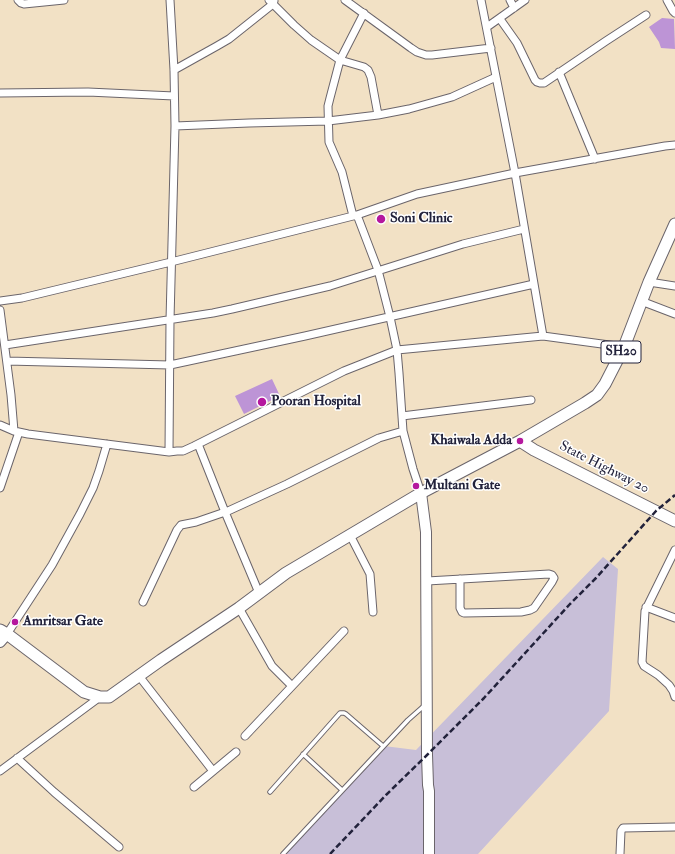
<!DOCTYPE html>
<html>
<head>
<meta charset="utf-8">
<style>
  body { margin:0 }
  canvas { display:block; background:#f2e1c5 }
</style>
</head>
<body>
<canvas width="675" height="854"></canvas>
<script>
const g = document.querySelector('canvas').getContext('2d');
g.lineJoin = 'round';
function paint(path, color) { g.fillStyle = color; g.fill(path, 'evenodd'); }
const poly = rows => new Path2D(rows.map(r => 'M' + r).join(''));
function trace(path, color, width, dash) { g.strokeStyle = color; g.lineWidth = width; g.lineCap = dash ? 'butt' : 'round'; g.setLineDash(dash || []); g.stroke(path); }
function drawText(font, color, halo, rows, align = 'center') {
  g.font = font + ' "IM FELL Double Pica",serif'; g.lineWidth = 3; g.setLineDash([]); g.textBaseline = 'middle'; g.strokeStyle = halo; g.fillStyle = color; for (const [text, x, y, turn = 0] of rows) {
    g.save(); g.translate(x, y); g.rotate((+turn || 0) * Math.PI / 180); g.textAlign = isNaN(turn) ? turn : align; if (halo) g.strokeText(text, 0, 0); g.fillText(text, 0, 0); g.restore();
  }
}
paint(poly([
  [603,557,618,569,609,711,478,854,283,854,384,746,416,750]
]), '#c8bfd8');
paint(poly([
  [662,18,674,19,675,49,661,48,659,42,649,27],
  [272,379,280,396,244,414,235,396]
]), '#bd94d6');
const lane = poly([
  [303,754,342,790],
  [270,792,340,713,344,713,346,714,383,746],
  [283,854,408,720,425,705]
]);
const street = poly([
  [18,0,21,3,24,4,64,0],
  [269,0,294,25,311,40,340,60,364,67,368,70,371,77,378,115],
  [345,0,411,48,417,52,426,55,432,55,491,48],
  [481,0,515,173,543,336],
  [510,0,514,8],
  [667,0,673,11,675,13],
  [500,19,517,43,535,80,537,82,540,83,544,83,606,41,646,15],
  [487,27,525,0],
  [174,70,217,46,229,39,273,4,274,1],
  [559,72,595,159],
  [0,93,88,92,174,96],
  [175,126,249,123,328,121,378,115,409,109,452,97,496,77],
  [357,215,378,270,390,317,397,350,399,373,403,431,413,469,421,493],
  [353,216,342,172,329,142,328,106,330,98,340,60,364,13],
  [649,282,675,286],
  [0,301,22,298,171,262,357,215,417,194,515,173,665,146,675,145],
  [641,301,675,314],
  [0,310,11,395,14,431],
  [5,345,213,313,232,309,330,286,463,244,524,229],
  [7,361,170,365,305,336,534,284],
  [402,416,531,400],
  [0,425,14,431,28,434,169,452,177,451,183,451,194,446,344,371,397,350,543,336,624,347],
  [198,444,225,512,259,593],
  [169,452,170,320,175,126,174,70,170,0],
  [0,488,19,432],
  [350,535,370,574,373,612],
  [675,550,645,611,642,662,644,666,658,675,669,685,673,691,675,697],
  [427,581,549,574,552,575,554,578,552,582,534,608,530,610,521,612,464,613,462,612,460,608,460,579],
  [143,602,177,530,181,525,196,522,228,511,287,484,379,438,403,431],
  [646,607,675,618],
  [239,608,272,666,292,686],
  [7,634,52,565,80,514,93,488,99,471,107,444],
  [139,676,213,771],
  [245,736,344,631],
  [17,758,54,792,119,847],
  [0,771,100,697],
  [194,787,236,752],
  [620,854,621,831,623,828,675,827]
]);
const secondary = poly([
  [421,493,426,532,427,755,428,785,429,791,429,854],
  [0,642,7,634]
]);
const primary = poly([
  [520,441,534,450,675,521],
  [0,630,7,634,84,692,100,697,109,697,161,660,239,608,286,573,421,493,520,441,585,403,597,395,605,384,624,347,649,282,675,224]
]);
trace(lane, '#6b656b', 5.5);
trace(street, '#6b656b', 9);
trace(secondary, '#6b656b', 12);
trace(primary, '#6b656b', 13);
trace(lane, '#fff', 3.5);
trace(street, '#fff', 7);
trace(secondary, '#fff', 10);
trace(primary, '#fff', 11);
trace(poly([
  [330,854,386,795,427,755,484,698,570,604,596,578,656,511,675,495]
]), '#22223b', 2.5, [6, 3]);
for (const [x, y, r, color] of [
  [381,219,5,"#b5179e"],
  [262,402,5,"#b5179e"],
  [520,441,4,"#b5179e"],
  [416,486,4,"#b5179e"],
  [15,622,4,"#b5179e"]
]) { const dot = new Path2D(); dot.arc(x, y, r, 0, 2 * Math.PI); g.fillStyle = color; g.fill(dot); trace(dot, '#fff', 1.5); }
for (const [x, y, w] of [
  [621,352,40]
]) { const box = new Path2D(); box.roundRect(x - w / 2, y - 11, w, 22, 3); g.fillStyle = '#fff'; g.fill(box); trace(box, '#22223b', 1); }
drawText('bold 13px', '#22223b', null, [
  ["SH20",621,352]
]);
drawText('bold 14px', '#22223b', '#fff', [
  ["Soni Clinic",390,219],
  ["Pooran Hospital",271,402],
  ["Khaiwala Adda",512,441,"right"],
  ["Multani Gate",424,486],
  ["Amritsar Gate",23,622]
], 'left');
drawText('14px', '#22223b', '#fff', [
  ["State Highway 20",604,468,27]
]);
</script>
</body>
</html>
